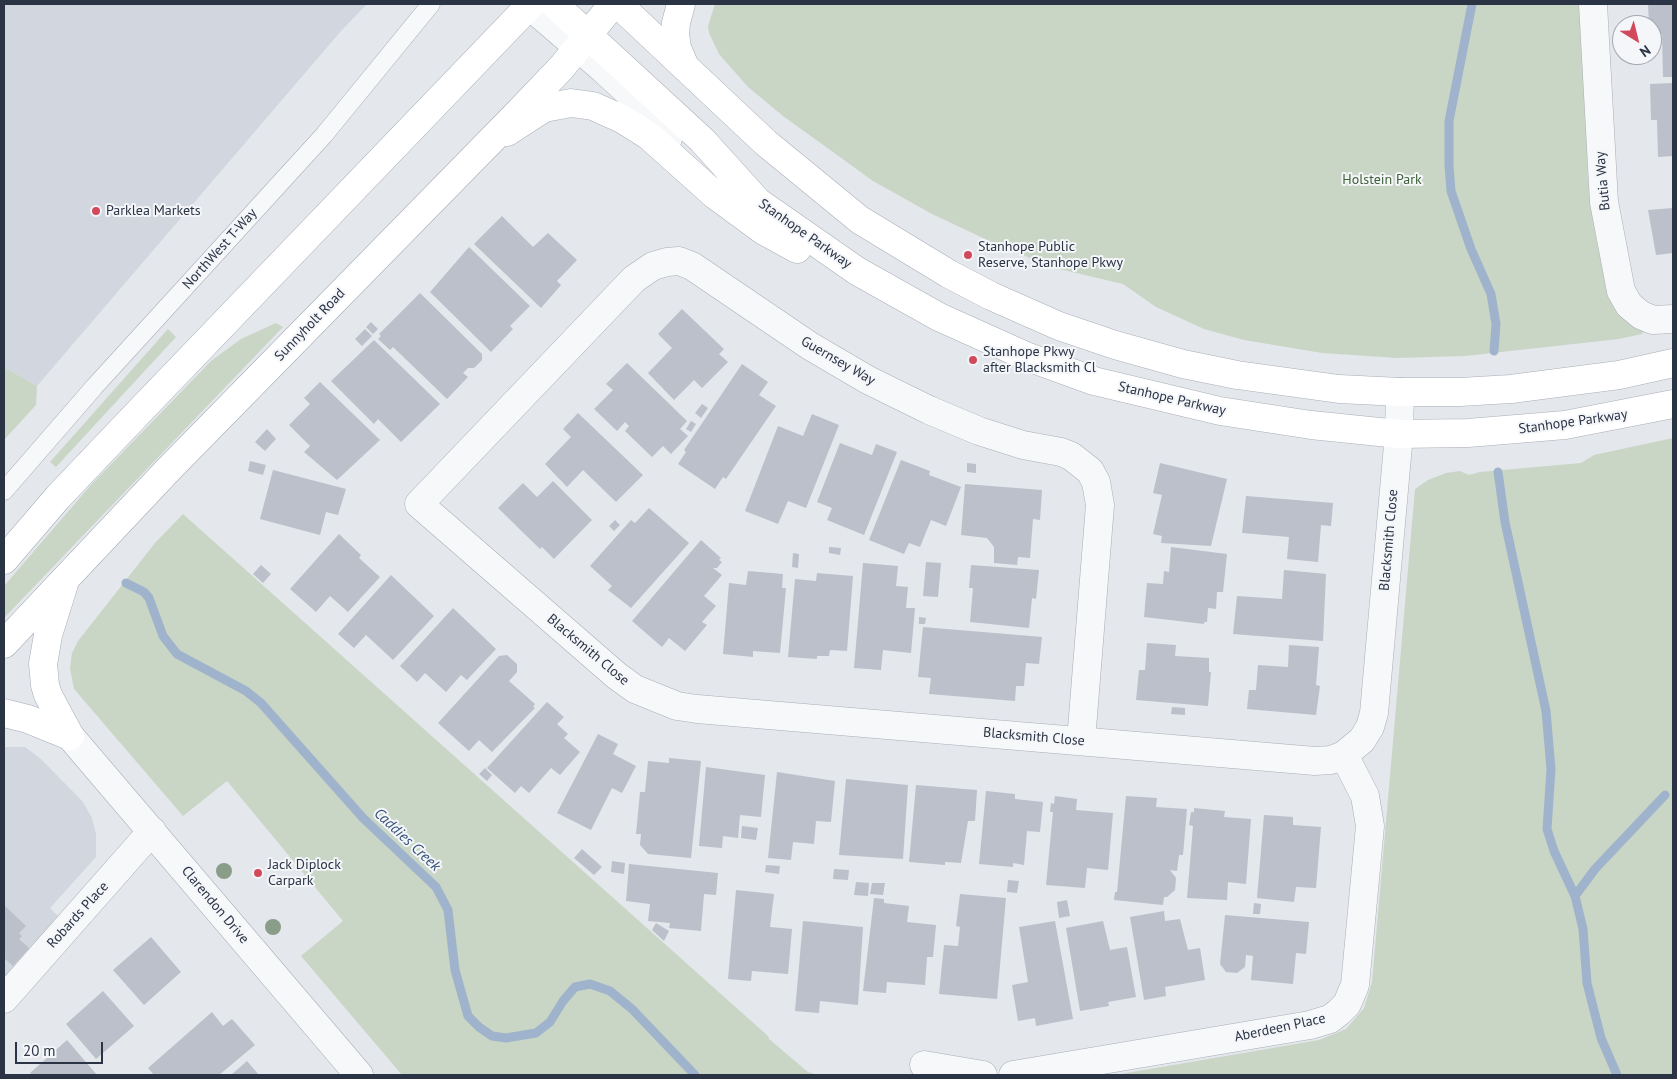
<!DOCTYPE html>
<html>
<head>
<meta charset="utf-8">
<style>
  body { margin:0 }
  #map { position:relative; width:1677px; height:1079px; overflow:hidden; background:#e4e7ec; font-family:"PT Sans",sans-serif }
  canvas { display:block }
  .frame { position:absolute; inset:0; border:5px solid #2b3445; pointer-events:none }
  .north { position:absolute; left:1612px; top:15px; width:50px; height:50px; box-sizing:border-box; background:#f4f6f9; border:1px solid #a4a8b1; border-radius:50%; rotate:144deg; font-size:14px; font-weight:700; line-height:20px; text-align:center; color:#2b3445 }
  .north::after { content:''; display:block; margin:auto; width:18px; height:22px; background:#d1495b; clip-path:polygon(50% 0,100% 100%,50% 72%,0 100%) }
  .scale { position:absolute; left:15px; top:1042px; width:88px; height:22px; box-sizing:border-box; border:2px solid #2b3445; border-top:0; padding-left:6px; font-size:15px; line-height:18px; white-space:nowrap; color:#2b3445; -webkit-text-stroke:4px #f4f6f9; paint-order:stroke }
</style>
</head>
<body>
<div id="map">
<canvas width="1677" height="1079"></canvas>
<div class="frame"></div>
<div class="north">N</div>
<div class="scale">20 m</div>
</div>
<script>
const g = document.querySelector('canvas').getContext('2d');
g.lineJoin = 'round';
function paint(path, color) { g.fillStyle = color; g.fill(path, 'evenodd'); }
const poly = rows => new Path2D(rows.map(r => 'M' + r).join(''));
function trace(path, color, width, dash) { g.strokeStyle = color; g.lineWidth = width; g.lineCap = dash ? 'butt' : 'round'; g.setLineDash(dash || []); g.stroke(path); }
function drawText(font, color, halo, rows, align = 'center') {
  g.font = font + ' "PT Sans",sans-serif'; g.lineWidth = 4; g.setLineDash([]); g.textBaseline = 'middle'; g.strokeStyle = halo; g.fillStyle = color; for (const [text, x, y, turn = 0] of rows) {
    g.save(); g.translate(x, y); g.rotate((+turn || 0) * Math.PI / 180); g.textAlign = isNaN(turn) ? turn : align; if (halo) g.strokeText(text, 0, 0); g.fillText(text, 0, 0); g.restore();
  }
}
paint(poly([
  [4,4,367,4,341,31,37,386,4,367],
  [4,747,25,747,41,759,83,802,92,818,96,834,96,857,50,908,59,917,4,979]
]), '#d2d6de');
paint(poly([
  [715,4,1583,4,1588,179,1597,243,1611,300,1644,329,1642,334,1619,339,1465,356,1397,358,1322,353,1244,340,1204,329,1156,307,1123,284,1055,268,998,245,932,214,873,181,783,116,748,87,719,54,709,33,708,26],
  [276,323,283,327,4,618,4,586,90,486,211,361,241,339],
  [168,329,176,337,56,467,50,462],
  [4,367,37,386,36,405,4,440],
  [1673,438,1673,1075,1115,1075,1319,1040,1346,1029,1364,1008,1372,982,1415,489,1428,480,1446,473,1460,471,1469,475,1480,472,1581,463,1594,455],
  [183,514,768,1036,769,1039,808,1072,818,1075,402,1075,301,956,343,921,227,781,183,816,74,689,70,668,72,653,78,641,155,543]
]), '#c9d6c5');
trace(poly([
  [1472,4,1449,121,1449,166,1451,191,1471,249,1491,294,1496,324,1494,351],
  [1498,472,1505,522,1546,711,1551,769,1547,829,1554,851,1575,896,1583,929,1587,983,1601,1038,1617,1075],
  [126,583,144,592,149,598,163,636,177,654,246,691,261,703,363,818,436,887,448,910,455,970,468,1016,479,1027,492,1036,506,1038,536,1033,550,1022,563,1001,575,987,590,984,610,991,632,1009,695,1075],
  [1575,896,1595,869,1665,795]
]), '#9fb4cc', 9);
paint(poly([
  [1648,4,1673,4,1673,77,1663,77,1662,34,1652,35,1652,25,1649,25],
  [1673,83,1673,156,1658,157,1657,120,1651,120,1650,84],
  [1673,208,1673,253,1656,255,1648,210],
  [502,216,533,247,548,233,577,260,557,281,561,285,541,308,474,244],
  [469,247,530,306,510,326,513,329,491,352,430,292],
  [420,293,482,354,482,360,474,368,468,368,463,373,468,377,447,399,393,347,390,350,378,339,381,336,379,334],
  [682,309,724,349,719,354,728,362,702,388,694,380,674,400,648,373,672,348,658,334],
  [371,322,378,329,373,334,366,327],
  [365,329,372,336,362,346,355,339],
  [374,340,440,404,401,442,378,419,374,424,331,381],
  [627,363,687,421,680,429,688,436,671,454,663,446,652,457,625,431,629,426,625,422,617,431,594,409,613,390,606,384],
  [742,364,768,382,759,395,776,406,726,479,723,477,715,489,678,464,686,452,684,450],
  [320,382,380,440,337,480,304,452,310,446,289,425,310,404,304,398],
  [702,404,708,408,701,418,695,413],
  [578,413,643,475,616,502,583,470,567,487,545,464,571,437,563,429],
  [812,414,839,425,806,508,788,501,778,524,745,511,778,426,803,436],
  [691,421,696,424,691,432,686,429],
  [267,429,276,439,265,451,255,442],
  [840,443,872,455,876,444,897,452,864,535,827,520,832,508,817,502],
  [901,460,930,471,929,475,961,487,946,526,931,520,920,547,909,543,904,554,869,540],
  [250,461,266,465,263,475,248,471],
  [967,463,976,464,976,473,967,472],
  [1160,463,1227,479,1211,546,1161,543,1162,536,1153,534,1162,495,1153,493],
  [273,470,346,489,338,515,326,512,320,535,260,519],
  [553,481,592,520,554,559,542,547,540,549,498,508,523,483,537,497],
  [965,484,1042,490,1040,520,1033,519,1030,558,1018,557,1017,565,994,563,994,547,987,538,961,535],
  [1246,496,1333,503,1331,526,1321,525,1318,562,1287,559,1289,537,1242,533],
  [649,508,689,543,631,608,608,590,612,586,590,566,631,520,635,523],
  [615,520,620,525,614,531,609,526],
  [339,534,361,555,359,558,380,577,348,612,330,596,316,612,290,589],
  [701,540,721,558,719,560,722,562,717,568,713,568,722,575,704,596,716,606,702,622,707,625,685,651,669,638,662,647,632,621],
  [829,547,841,548,840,555,829,553],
  [1171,547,1227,554,1223,592,1217,592,1216,609,1208,608,1207,622,1204,622,1204,624,1144,617,1147,583,1163,584,1164,571,1169,572],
  [793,553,799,554,798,568,792,567],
  [926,562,941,563,938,597,923,596],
  [863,563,898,566,896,586,908,587,906,608,915,608,911,653,883,650,881,670,854,668],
  [261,565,271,574,263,583,253,574],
  [971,565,1039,570,1036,599,1032,598,1029,628,970,622,973,588,969,588],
  [1284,570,1326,574,1323,641,1233,634,1237,596,1282,599],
  [748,571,783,574,782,588,786,588,780,653,753,651,753,657,723,654,729,583,746,585],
  [817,573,853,576,847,651,830,650,829,656,817,656,817,659,788,657,795,579,816,581],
  [391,575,434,616,393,660,366,635,354,648,338,634],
  [453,608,496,649,467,680,461,675,446,692,425,673,417,682,400,666],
  [919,617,926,618,925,624,919,624],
  [923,627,1042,637,1039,664,1026,663,1024,686,1016,686,1015,701,929,694,931,678,918,677],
  [1147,643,1176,645,1175,656,1209,658,1209,672,1211,672,1208,706,1136,700,1139,670,1145,670],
  [1289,645,1319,647,1316,685,1320,686,1316,715,1247,709,1249,690,1256,690,1258,665,1288,667],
  [507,655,517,664,517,672,509,681,535,704,533,707,535,708,492,752,479,740,469,751,438,723,499,656],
  [547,702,564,717,557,724,568,734,564,738,580,752,560,775,551,768,529,793,521,786,515,793,487,768],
  [1172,707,1185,708,1185,715,1171,714],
  [598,734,618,744,613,754,636,766,622,793,612,788,591,830,557,813],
  [669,758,701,761,691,858,648,854,640,845,641,834,636,834,640,792,645,792,648,761,669,763],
  [706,767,765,775,761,817,740,815,738,838,723,836,722,848,699,846],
  [485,768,492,775,487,781,479,774],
  [777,772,835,781,831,822,816,821,814,844,793,842,791,860,768,858],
  [846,779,908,785,903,859,839,855],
  [916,785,977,790,975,821,968,821,961,863,945,862,945,865,909,862],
  [986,791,1015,794,1015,799,1043,802,1040,832,1027,831,1024,865,1013,863,1013,867,979,864],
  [1055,796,1077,799,1076,810,1113,813,1108,870,1087,868,1085,888,1046,885,1053,812,1050,812,1051,803,1054,804],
  [1126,796,1157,798,1156,807,1187,809,1183,855,1179,855,1177,871,1170,870,1176,878,1175,890,1167,897,1164,897,1163,905,1114,900,1115,892,1117,892],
  [1194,808,1225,811,1224,817,1251,819,1246,884,1228,882,1227,900,1187,898,1193,826,1189,825,1191,812,1194,812],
  [1264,815,1293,817,1293,825,1321,827,1316,888,1296,887,1294,902,1257,898],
  [742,826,758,828,756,840,741,838],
  [582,849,602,867,594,875,574,858],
  [612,861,625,863,624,874,611,872],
  [629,864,718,873,716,895,704,894,701,931,669,928,670,923,648,921,650,904,626,901],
  [766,865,780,866,779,874,765,872],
  [834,869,849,870,848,880,833,879],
  [1008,880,1019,881,1017,893,1007,892],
  [856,882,869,883,868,896,854,895],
  [872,883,885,883,883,895,870,894],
  [736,890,774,894,770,927,792,929,788,974,752,971,751,981,728,979],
  [960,894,1006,898,997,999,939,994,944,945,958,946,960,927,956,926],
  [874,898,884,899,884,903,909,906,907,922,936,925,933,957,927,957,925,985,887,982,886,993,863,991],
  [1067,900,1070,916,1059,918,1057,902],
  [1254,903,1261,904,1260,914,1253,914],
  [4,905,26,926,19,933,22,936,19,939,29,948,13,966,4,958],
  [1164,911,1165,921,1180,919,1188,950,1200,948,1205,980,1165,987,1166,996,1144,1000,1130,917],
  [1225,915,1309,922,1306,954,1296,953,1293,984,1251,980,1253,956,1246,955,1245,967,1237,973,1226,972,1220,964],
  [803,921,863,927,858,1005,820,1001,819,1013,795,1011],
  [1055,921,1073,1019,1036,1026,1035,1018,1018,1021,1012,985,1028,982,1019,927],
  [1103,921,1110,950,1127,947,1136,997,1108,1002,1109,1006,1080,1011,1066,928],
  [656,923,669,931,664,941,652,930],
  [151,937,181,972,144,1005,113,970],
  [103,991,134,1026,96,1059,66,1024],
  [212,1012,223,1026,232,1019,255,1045,219,1075,154,1075,148,1068],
  [67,1040,97,1075,32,1075,30,1073],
  [247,1061,259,1075,231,1075]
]), '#bbc0ca');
const service = poly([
  [520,4,600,73,673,140],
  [4,491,95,386,324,135,431,4]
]);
const minor = poly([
  [1593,4,1604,202,1621,291,1629,305,1641,315,1653,320,1673,319],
  [70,736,359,1075],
  [1081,741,1100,505,1096,482,1090,471,1071,456,1061,452,1023,445,979,431,929,410,868,380,810,346,692,266,679,261,667,262,653,266,634,279,419,504,617,676,635,689,677,706,697,709,1315,761,1331,760,1344,755,1362,740,1370,727,1374,713,1399,434,1400,392],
  [4,999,152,831],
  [924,1065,983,1075],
  [1013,1075,1310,1025,1330,1019,1339,1012,1347,1004,1355,985,1370,826,1365,796,1344,755]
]);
const secondary = poly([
  [554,4,702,140,758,202,857,271,939,317,1028,357,1094,381,1220,411,1311,425,1399,434,1468,433,1565,425,1673,404],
  [618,4,766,143,860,220,949,274,991,296,1059,326,1115,345,1183,364,1237,375,1339,389,1400,392,1460,392,1511,389,1619,375,1673,363],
  [507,132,544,108,571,103,593,106,622,119,649,136,715,195,764,231,797,249]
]);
const primary = poly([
  [681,4,676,23,675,34,677,48,685,67],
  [4,560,58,497,137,414,531,4],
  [64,584,48,635,43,664,45,685,48,695,70,736],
  [4,644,167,471,517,114,562,67,613,4],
  [4,713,28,719,70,736]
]);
trace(service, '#a9aeb7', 19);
trace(minor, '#a9aeb7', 29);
trace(secondary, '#a9aeb7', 29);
trace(primary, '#a3abb8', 29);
trace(service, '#f7f8fa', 18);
trace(minor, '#f7f8fa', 28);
trace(secondary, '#fff', 28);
trace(primary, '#fff', 28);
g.fillStyle = '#899d89';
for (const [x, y] of [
  [224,871],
  [273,927]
]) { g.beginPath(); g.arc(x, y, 8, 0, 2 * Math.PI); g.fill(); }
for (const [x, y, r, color] of [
  [96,211,5,"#d1495b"],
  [968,255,5,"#d1495b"],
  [973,360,5,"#d1495b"],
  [258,873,5,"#d1495b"]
]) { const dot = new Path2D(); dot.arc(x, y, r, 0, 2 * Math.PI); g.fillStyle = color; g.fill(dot); trace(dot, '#f4f6f9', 2); }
drawText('14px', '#3f6138', '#f4f6f9', [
  ["Holstein Park",1382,180]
]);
drawText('14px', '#2b3445', '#f4f6f9', [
  ["Butia Way",1603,181,-95],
  ["Stanhope Parkway",805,234,35],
  ["NorthWest T-Way",220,249,-48],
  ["Sunnyholt Road",310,325,-46],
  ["Guernsey Way",838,361,30],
  ["Stanhope Parkway",1172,399,13],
  ["Stanhope Parkway",1573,422,-8],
  ["Blacksmith Close",1389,540,-85],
  ["Blacksmith Close",588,650,40],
  ["Blacksmith Close",1034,737,5],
  ["Clarendon Drive",215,905,50],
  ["Robards Place",78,915,-48],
  ["Aberdeen Place",1280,1028,-12]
]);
drawText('14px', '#2b3445', '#f4f6f9', [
  ["Parklea Markets",106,211],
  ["Stanhope Public",978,247],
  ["Reserve, Stanhope Pkwy",978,263],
  ["Stanhope Pkwy",983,352],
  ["after Blacksmith Cl",983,368],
  ["Jack Diplock",268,865],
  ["Carpark",268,881]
], 'left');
drawText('italic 15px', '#34527a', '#f4f6f9', [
  ["Caddies Creek",407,840,43]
]);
</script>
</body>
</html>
